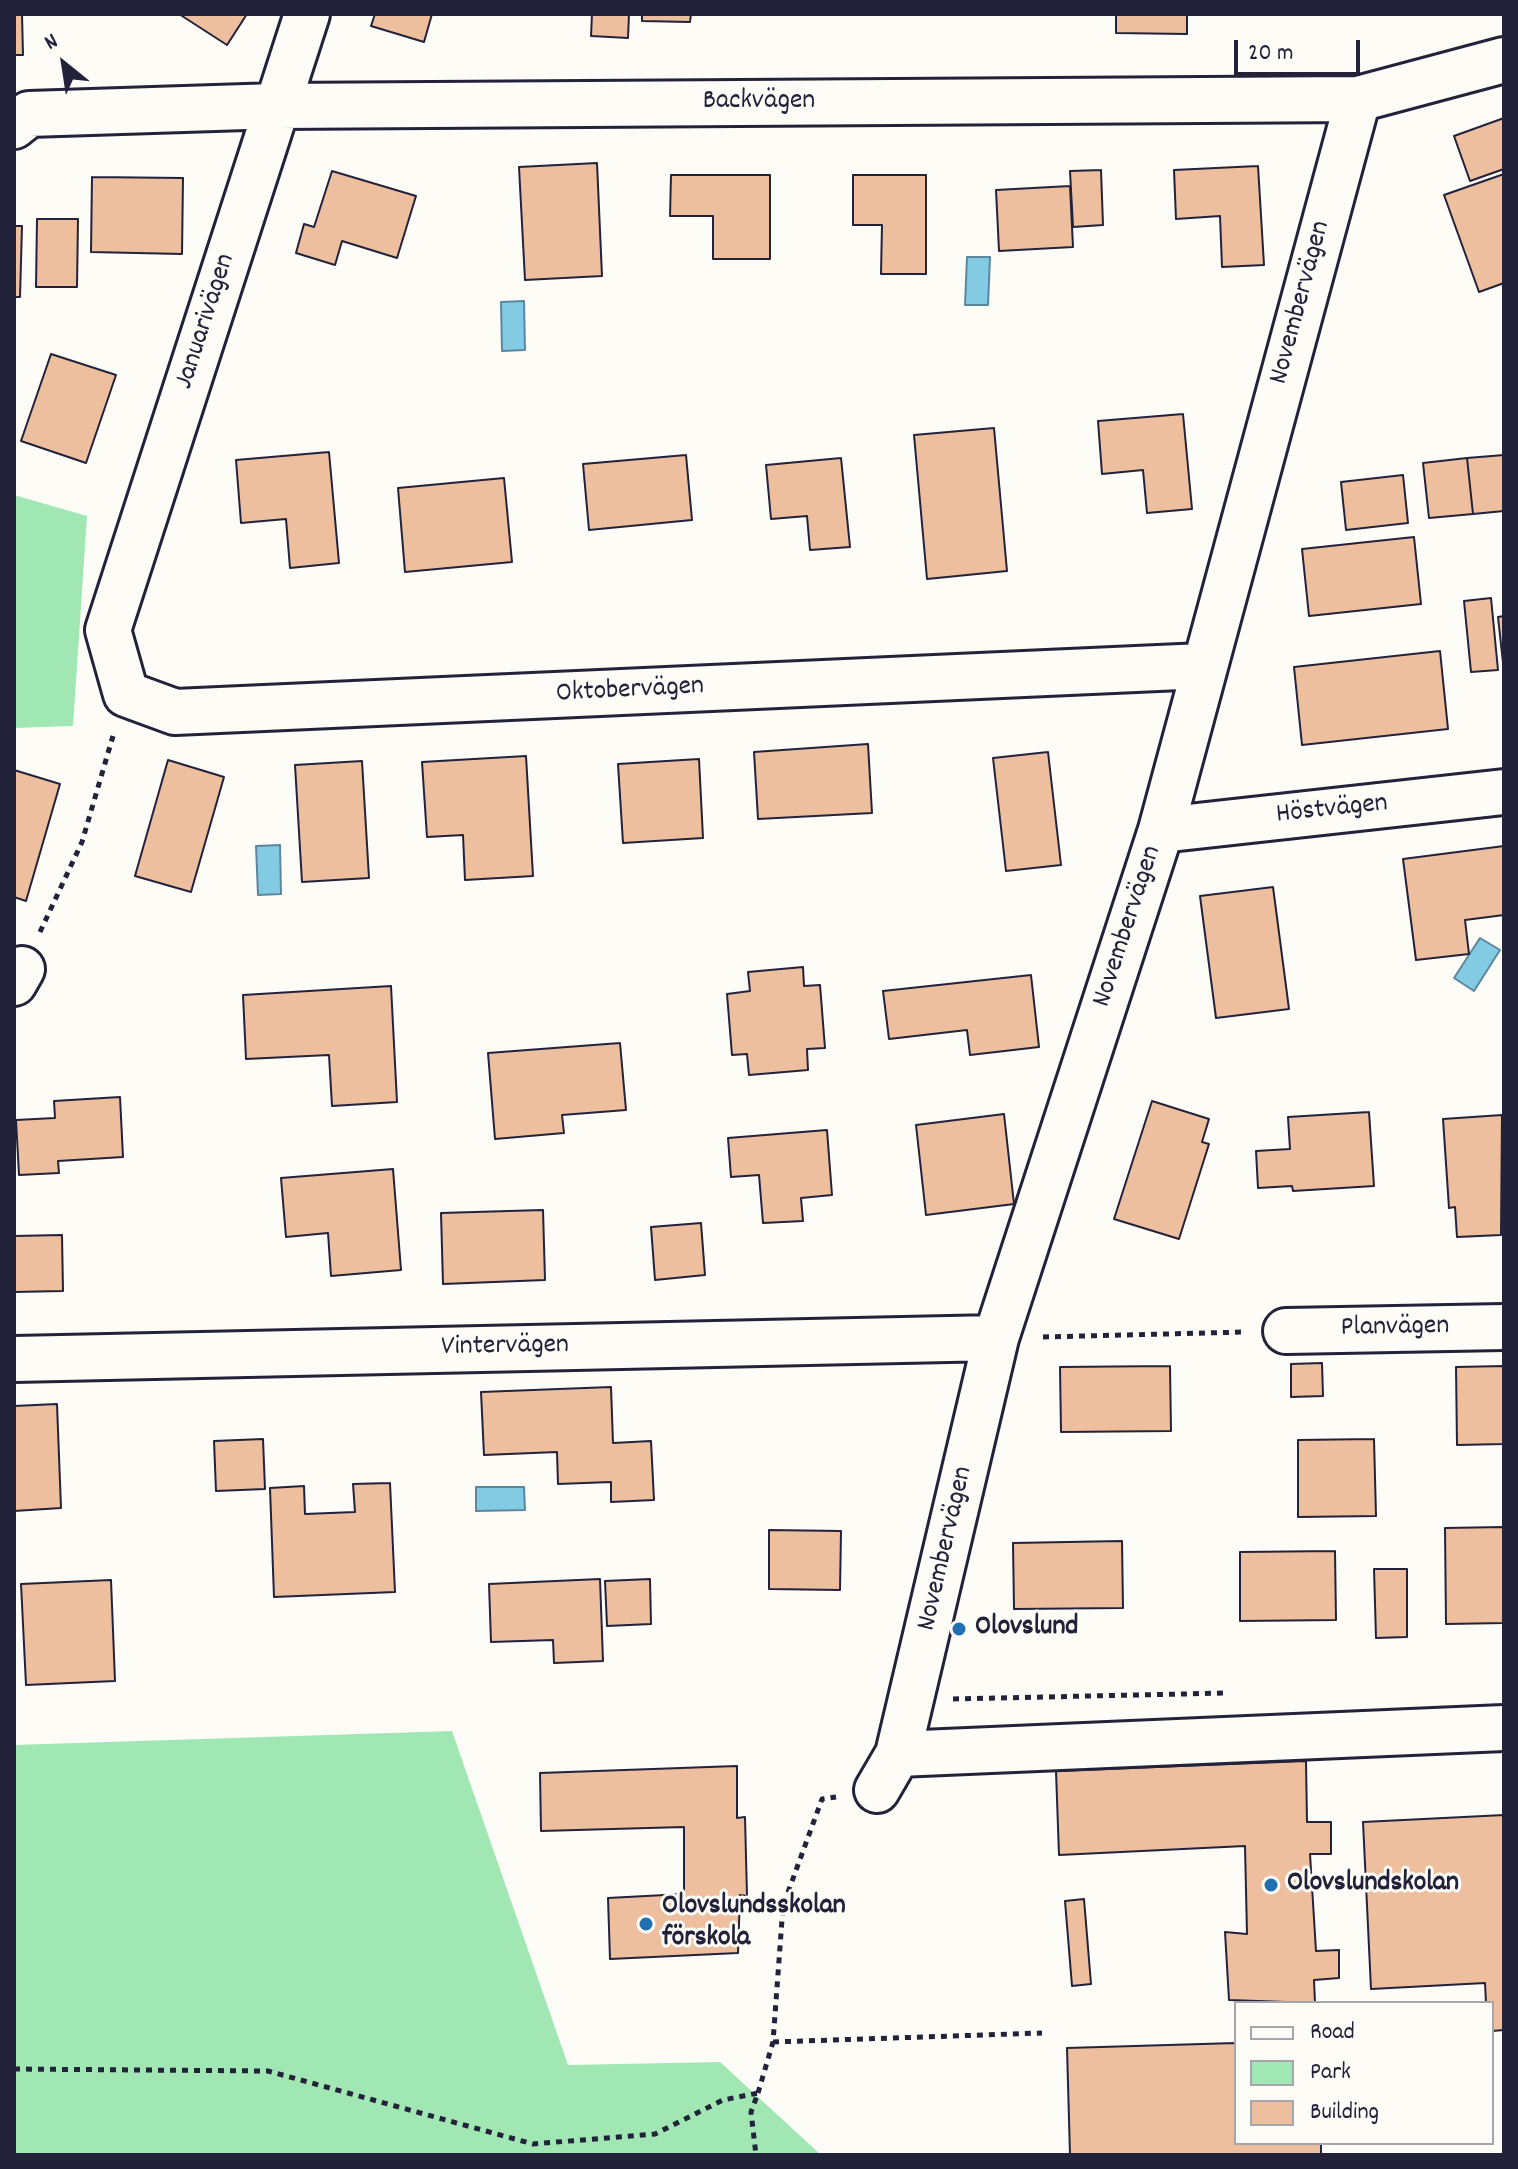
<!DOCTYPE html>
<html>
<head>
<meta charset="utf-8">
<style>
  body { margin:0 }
  #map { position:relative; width:1518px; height:2169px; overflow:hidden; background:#fdfcf7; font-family:Dekko,sans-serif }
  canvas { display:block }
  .frame { position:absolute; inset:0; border:16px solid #22223b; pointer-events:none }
  .legend { position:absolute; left:1234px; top:2001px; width:260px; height:144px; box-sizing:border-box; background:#fdfcf7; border:2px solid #a5a5ac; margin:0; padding:10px 14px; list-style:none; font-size:24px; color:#22223b }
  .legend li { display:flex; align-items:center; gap:16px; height:40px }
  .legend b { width:40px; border:2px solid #a5a5ac }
  .north { position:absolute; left:24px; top:24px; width:80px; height:80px; -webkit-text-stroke:6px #fdfcf7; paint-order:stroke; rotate:330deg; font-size:22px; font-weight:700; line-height:32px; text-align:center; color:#22223b }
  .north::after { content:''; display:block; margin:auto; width:28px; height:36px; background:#22223b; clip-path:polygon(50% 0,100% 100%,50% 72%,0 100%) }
  .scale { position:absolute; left:1234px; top:40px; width:126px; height:36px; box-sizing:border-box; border:4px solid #22223b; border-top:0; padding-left:10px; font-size:24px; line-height:28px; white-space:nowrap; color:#22223b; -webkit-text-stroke:6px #fdfcf7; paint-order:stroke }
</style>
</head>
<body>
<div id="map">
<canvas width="1518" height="2169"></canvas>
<div class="frame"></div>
<ul class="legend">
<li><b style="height:10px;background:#fdfcf7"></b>Road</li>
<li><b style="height:22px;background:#a1e7b4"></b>Park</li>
<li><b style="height:22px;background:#eebf9e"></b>Building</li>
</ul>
<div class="north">N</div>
<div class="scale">20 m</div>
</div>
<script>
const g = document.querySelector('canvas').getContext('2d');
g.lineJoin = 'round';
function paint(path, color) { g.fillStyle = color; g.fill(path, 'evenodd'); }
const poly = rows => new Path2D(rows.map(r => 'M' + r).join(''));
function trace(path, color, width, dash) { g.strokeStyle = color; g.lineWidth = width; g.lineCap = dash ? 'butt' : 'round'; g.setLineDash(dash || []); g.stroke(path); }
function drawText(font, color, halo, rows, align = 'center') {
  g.font = font + ' Dekko,sans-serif'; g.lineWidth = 6; g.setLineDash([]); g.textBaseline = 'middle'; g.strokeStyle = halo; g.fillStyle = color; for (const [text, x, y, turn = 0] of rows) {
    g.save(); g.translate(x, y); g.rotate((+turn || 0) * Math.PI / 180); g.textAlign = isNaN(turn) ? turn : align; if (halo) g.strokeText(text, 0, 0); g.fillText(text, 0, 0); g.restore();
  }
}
paint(poly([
  [14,495,87,516,73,726,14,728],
  [452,1731,568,2065,720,2062,821,2155,14,2155,14,1745]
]), '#a1e7b4');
const water = poly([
  [967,257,990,257,988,305,965,305,967,257],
  [524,301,525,350,502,351,501,302,524,301],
  [280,845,281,894,258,895,256,846,280,845],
  [1480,938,1500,950,1474,991,1454,978,1480,938],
  [476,1487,524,1487,525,1510,476,1511,476,1487]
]);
paint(water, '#82cbe2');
trace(water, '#5c879f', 2);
const building = poly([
  [14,14,22,14,23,55,14,55,14,14],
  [179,14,247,14,227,45,179,14],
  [375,14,432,14,424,42,371,26,375,14],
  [592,14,629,14,628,38,591,36,592,14],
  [642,14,691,14,690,22,642,21,642,14],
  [1116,14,1187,14,1187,34,1116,33,1116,14],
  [1504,118,1504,169,1470,181,1454,136,1504,118],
  [597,163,602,276,525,280,519,167,597,163],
  [1258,166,1264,265,1222,267,1220,216,1176,219,1174,170,1258,166],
  [1101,170,1103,225,1073,227,1070,171,1101,170],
  [332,171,416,196,397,258,342,241,335,265,296,253,304,224,314,227,332,171],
  [1504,174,1504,283,1479,292,1444,195,1504,174],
  [671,175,770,175,770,259,713,259,713,216,670,216,671,175],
  [853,175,926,175,926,274,881,274,882,225,853,225,853,175],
  [92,177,183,178,182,254,91,252,92,177],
  [1070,186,1073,247,999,251,996,190,1070,186],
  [37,219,78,219,77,287,36,287,37,219],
  [14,226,22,226,20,297,14,297,14,226],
  [51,354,116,375,86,463,21,441,51,354],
  [1183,414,1192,509,1147,513,1143,470,1102,474,1098,421,1183,414],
  [994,428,1007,571,927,579,914,435,994,428],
  [329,452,339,563,290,568,286,519,241,523,236,460,329,452],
  [686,455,692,520,589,530,583,464,686,455],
  [1504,455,1504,511,1473,514,1467,458,1504,455],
  [841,458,850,547,810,550,807,516,771,519,766,465,841,458],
  [1467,458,1473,514,1429,518,1423,463,1467,458],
  [1403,475,1408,523,1346,530,1341,482,1403,475],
  [504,478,512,562,405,572,398,488,504,478],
  [1414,537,1421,604,1309,616,1302,549,1414,537],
  [1491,598,1498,670,1471,672,1464,601,1491,598],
  [1504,616,1504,672,1498,617,1504,616],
  [1440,651,1448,729,1302,745,1294,667,1440,651],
  [868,744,872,813,758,819,754,752,868,744],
  [1048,752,1061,865,1006,871,993,758,1048,752],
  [526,756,533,876,465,880,463,835,427,837,422,762,526,756],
  [699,759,703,838,623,843,618,764,699,759],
  [168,760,224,777,191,892,135,876,168,760],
  [362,761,369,878,302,882,295,765,362,761],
  [14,770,60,784,26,901,14,897,14,770],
  [1504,846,1504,915,1465,920,1469,954,1416,960,1403,859,1504,846],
  [1273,887,1289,1009,1216,1018,1200,896,1273,887],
  [803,967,804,986,820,985,825,1048,807,1049,808,1070,749,1075,747,1054,732,1055,727,994,750,991,748,972,803,967],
  [1031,975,1039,1047,970,1055,967,1030,889,1039,883,991,1031,975],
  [391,986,397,1102,332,1106,329,1055,246,1059,243,995,391,986],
  [620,1043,626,1110,562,1115,564,1133,495,1139,488,1053,620,1043],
  [120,1097,123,1157,58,1161,59,1173,19,1175,16,1120,55,1118,54,1101,120,1097],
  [1152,1101,1209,1119,1202,1142,1209,1144,1179,1239,1114,1219,1152,1101],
  [1369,1112,1374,1186,1293,1191,1292,1186,1258,1188,1256,1151,1290,1149,1288,1117,1369,1112],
  [1004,1114,1014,1204,926,1215,916,1125,1004,1114],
  [1502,1115,1501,1235,1457,1237,1455,1207,1449,1208,1443,1119,1502,1115],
  [827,1130,832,1195,801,1198,803,1221,763,1223,759,1175,731,1177,728,1138,827,1130],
  [393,1169,401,1270,331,1276,328,1233,286,1237,281,1178,393,1169],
  [543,1210,545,1280,443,1284,441,1213,543,1210],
  [701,1223,705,1275,655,1280,651,1227,701,1223],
  [62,1235,63,1291,14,1292,14,1236,62,1235],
  [1322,1363,1323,1396,1291,1397,1291,1364,1322,1363],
  [1170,1366,1171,1431,1061,1432,1060,1367,1170,1366],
  [1504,1366,1504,1444,1457,1445,1456,1367,1504,1366],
  [611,1387,613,1443,651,1441,654,1500,611,1502,611,1482,558,1484,557,1452,484,1455,481,1392,611,1387],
  [57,1404,61,1508,14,1511,14,1406,57,1404],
  [263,1439,265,1489,216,1491,214,1441,263,1439],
  [1374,1439,1376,1516,1298,1517,1298,1440,1374,1439],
  [390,1483,395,1592,274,1597,270,1488,304,1486,305,1514,355,1512,353,1484,390,1483],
  [1504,1527,1504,1623,1446,1624,1445,1528,1504,1527],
  [769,1530,841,1531,840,1590,769,1589,769,1530],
  [1122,1541,1123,1608,1014,1609,1013,1543,1122,1541],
  [1335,1551,1336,1620,1240,1621,1240,1552,1335,1551],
  [1374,1569,1407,1569,1407,1637,1376,1638,1374,1569],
  [600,1579,603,1661,554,1663,553,1640,491,1642,489,1584,600,1579],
  [650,1579,651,1624,607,1626,605,1581,650,1579],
  [111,1580,115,1681,26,1685,21,1584,111,1580],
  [1306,1761,1307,1822,1331,1822,1331,1854,1310,1854,1316,1951,1339,1950,1339,1978,1314,1980,1315,2003,1229,2000,1225,1932,1247,1934,1245,1846,1059,1855,1056,1771,1306,1761],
  [737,1766,737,1818,745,1817,747,1896,740,1895,738,1953,610,1959,608,1898,684,1894,684,1827,541,1831,540,1773,737,1766],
  [1504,1815,1504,2030,1492,2031,1492,2003,1486,2003,1485,1983,1371,1989,1363,1822,1504,1815],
  [1084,1899,1091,1984,1072,1986,1065,1901,1084,1899],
  [1236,2043,1236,2143,1321,2143,1321,2155,1070,2155,1067,2048,1236,2043]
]);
paint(building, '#eebf9e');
trace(building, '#22223b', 2);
const minor = poly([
  [307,14,108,630,126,694,175,712,1203,666],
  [14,126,29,114,277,106,1358,99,1504,60],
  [1161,830,1504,792],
  [14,983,22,969],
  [1286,1331,1504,1327],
  [14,1359,996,1338],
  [898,1754,1504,1728],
  [877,1790,898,1754,996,1338,1161,830,1358,99]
]);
trace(minor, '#22223b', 50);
trace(poly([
  [40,932,82,842,113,736],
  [1043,1337,1245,1332],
  [953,1699,1227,1693],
  [773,2042,1042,2033],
  [14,2069,268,2071,533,2144,655,2134,723,2100,758,2093,751,2112,756,2155],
  [758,2093,773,2042,783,1906,822,1799,836,1797]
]), '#22223b', 5, [6, 6]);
trace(minor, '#fdfcf7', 44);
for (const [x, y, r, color] of [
  [959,1629,8,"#1f6fb2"],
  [1271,1885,8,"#1f6fb2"],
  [646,1924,8,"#1f6fb2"]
]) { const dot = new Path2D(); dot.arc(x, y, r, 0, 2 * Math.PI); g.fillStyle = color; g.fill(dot); trace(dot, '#fdfcf7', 3); }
drawText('28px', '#22223b', '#fdfcf7', [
  ["Backvägen",759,103],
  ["Novembervägen",1302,303,-75],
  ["Januarivägen",207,322,-72],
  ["Oktobervägen",630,692,-3],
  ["Höstvägen",1332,811,-6],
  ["Novembervägen",1129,927,-72],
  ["Planvägen",1395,1329,-1],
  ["Vintervägen",505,1348,-1],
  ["Novembervägen",947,1549,-77]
]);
drawText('bold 28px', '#22223b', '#fdfcf7', [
  ["Olovslund",975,1629],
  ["Olovslundskolan",1287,1885],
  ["Olovslundsskolan",662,1908],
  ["förskola",662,1940]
], 'left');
</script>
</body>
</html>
